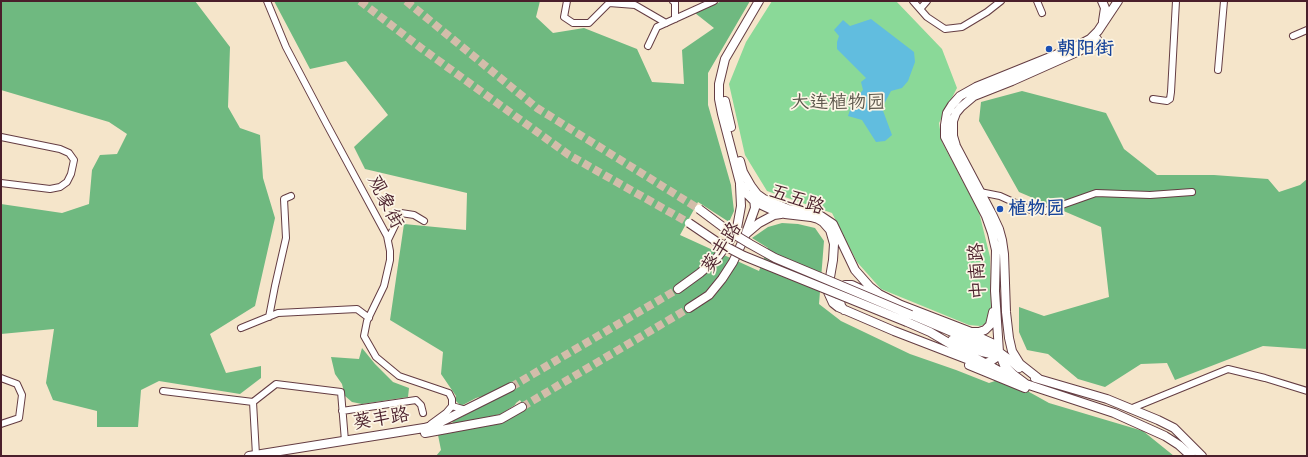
<!DOCTYPE html>
<html>
<head>
<meta charset="utf-8">
<style>
  body { margin:0 }
  #map { position:relative; width:1308px; height:457px; overflow:hidden; background:#f5e5ca; font-family:Caveat,sans-serif }
  canvas { display:block }
  .frame { position:absolute; inset:0; border:2px solid #4a1f2b; pointer-events:none }
</style>
</head>
<body>
<div id="map">
<canvas width="1308" height="457"></canvas>
<div class="frame"></div>
</div>
<script>
const g = document.querySelector('canvas').getContext('2d');
g.lineJoin = 'round';
function paint(path, color) { g.fillStyle = color; g.fill(path, 'evenodd'); }
const poly = rows => new Path2D(rows.map(r => 'M' + r).join(''));
function trace(path, color, width, dash) { g.strokeStyle = color; g.lineWidth = width; g.lineCap = dash ? 'butt' : 'round'; g.setLineDash(dash || []); g.stroke(path); }
function drawText(font, color, halo, rows, align = 'center') {
  g.font = font + ' Caveat,"LXGW WenKai TC",sans-serif'; g.lineWidth = 3.5; g.setLineDash([]); g.textBaseline = 'middle'; g.strokeStyle = halo; g.fillStyle = color; for (const [text, x, y, turn = 0] of rows) {
    g.save(); g.translate(x, y); g.rotate((+turn || 0) * Math.PI / 180); g.textAlign = isNaN(turn) ? turn : align; if (halo) g.strokeText(text, 0, 0); g.fillText(text, 0, 0); g.restore();
  }
}
paint(poly([
  [772,1,896,1,942,49,957,88,939,123,942,142,979,212,990,257,991,311,990,318,986,324,980,326,969,325,881,289,857,262,832,213,767,191,745,155,729,84,746,42]
]), '#8ad998');
paint(poly([
  [1,1,195,1,230,47,228,107,240,128,260,135,263,178,275,218,255,306,210,334,226,373,261,366,261,378,240,394,159,381,141,390,138,427,97,427,97,411,53,400,46,383,54,329,1,334,1,204,62,213,89,204,92,170,100,155,117,154,127,134,109,122,1,90],
  [274,1,540,1,536,17,553,33,584,28,637,49,652,82,684,84,682,50,714,28,695,13,722,1,750,1,708,73,708,105,731,185,734,211,729,222,698,202,680,235,759,271,768,248,752,238,768,227,782,223,798,224,815,228,824,241,819,304,841,321,910,354,956,370,989,383,1004,378,1049,403,1143,431,1174,456,436,456,441,450,438,435,501,422,525,408,520,400,516,403,515,405,501,414,454,424,452,422,514,389,511,382,487,395,476,398,461,406,455,400,456,396,441,374,443,352,390,320,404,224,466,230,467,193,365,169,354,147,388,115,346,61,310,69],
  [1022,91,1106,113,1124,149,1157,175,1214,175,1268,179,1279,192,1300,185,1307,179,1307,349,1263,346,1175,380,1167,363,1141,364,1105,387,1078,379,1048,354,1027,350,1019,332,1019,307,1044,316,1109,297,1101,227,1019,192,979,121,981,102],
  [362,348,375,364,393,382,409,388,408,397,362,404,352,402,345,396,342,384,335,374,331,357,359,359]
]), '#6fb980');
paint(poly([
  [871,19,914,52,915,62,908,81,902,88,891,91,882,108,892,135,885,141,876,142,862,120,848,116,853,101,863,90,861,82,866,78,837,49,837,42,839,36,834,30,843,20,850,26]
]), '#61bddf');
trace(poly([
  [360,1,421,48,569,155,689,223],
  [406,1,537,108,699,209],
  [511,387,678,289],
  [522,407,689,308]
]), '#d3bdaa', 8, [8, 4]);
const minor = poly([
  [267,1,286,47,326,123,387,236,390,251,390,260,384,286,367,321,364,336,376,357,399,376,449,393,452,399,452,406],
  [567,1,564,17,573,23,589,23,609,3,635,5,666,23],
  [673,1,675,2,675,19],
  [913,1,927,17,945,29,962,27,987,12,1001,1],
  [1037,1,1042,13],
  [920,9,927,1],
  [1293,36,1307,30],
  [648,46,657,27,714,1],
  [1218,70,1224,1],
  [1153,99,1167,101,1170,99,1171,92,1176,1],
  [1,137,60,149,69,153,74,160,71,174,67,182,60,187,50,189,1,183],
  [980,192,1000,196,1033,211,1045,211,1096,193,1150,195,1192,192],
  [388,240,401,213,414,215,424,221],
  [269,317,275,286,286,238,284,199,291,196],
  [241,328,278,313,357,309,369,318],
  [1,378,17,384,22,395,19,418,1,424],
  [163,391,253,402],
  [1130,409,1228,369,1265,378,1307,391],
  [342,411,416,400,421,405,423,413],
  [431,424,446,413,452,406,466,410],
  [256,455,253,402,276,384,341,392,345,441]
]);
const major = poly([
  [759,1,725,59,719,84,719,99,722,114,740,183,746,193,755,202,772,210,785,214,811,217,818,219,823,222,830,230,834,244,833,260,829,283,828,292,833,303,838,307,894,331,977,363,986,363,991,361,997,357,999,352],
  [1102,1,1105,8,1103,21],
  [1118,1,1098,31,1090,39,1075,47,976,87,960,96,952,105,947,113,945,125,945,137,986,216,992,233,996,250,995,291,999,352,1004,365,1014,375,1026,384,1114,413,1165,436,1179,445,1191,456],
  [725,101,731,127],
  [740,161,743,172,751,186,757,194,764,199,788,209,815,212,833,224,855,270,870,287,879,294,901,305,971,332,979,332,985,330,990,325,993,312],
  [746,233,755,208,754,198],
  [678,289,700,273,716,259,729,242,737,228,741,206,740,185],
  [689,308,709,295,722,279,733,262,746,234,759,223,774,215,781,214],
  [844,310,841,306,839,295,840,291,845,285,852,285,875,296],
  [912,315,999,352,1010,360,1019,368],
  [907,322,930,332,952,345,1010,377],
  [970,333,996,345],
  [952,340,982,352,991,354,998,352],
  [969,365,1025,388],
  [1035,378,1107,399,1158,420,1174,428,1202,456],
  [1039,379,1020,364,1012,351,1009,338,1006,312,1004,254,1002,240,999,229,992,214,956,146,953,136,953,121,956,113,961,107,974,96,1012,81,1077,52,1089,46,1097,39],
  [425,433,501,419,522,407],
  [249,456,424,428,435,425,511,387]
]);
trace(minor, '#643d43', 8);
trace(major, '#643d43', 10);
trace(minor, '#fff', 6);
trace(major, '#fff', 8);
const majorBridge = poly([
  [699,209,727,230,750,244,775,258,911,315],
  [689,223,717,242,744,256,907,322]
]);
trace(majorBridge, '#643d43', 10, []);
trace(majorBridge, '#fff', 8);
for (const [x, y, r, color] of [
  [1049,49,4,"#1a4fb4"],
  [1000,209,4,"#1a4fb4"]
]) { const dot = new Path2D(); dot.arc(x, y, r, 0, 2 * Math.PI); g.fillStyle = color; g.fill(dot); trace(dot, '#fcf5e5', 1.5); }
drawText('bold 19px', '#164399', '#fcf5e5', [
  ["朝阳街",1057,49],
  ["植物园",1008,209]
], 'left');
drawText('19px', '#5d574c', '#fcf5e5', [
  ["大连植物园",838,103]
]);
drawText('19px', '#4a1f2b', '#fcf5e5', [
  ["五五路",797,200,19],
  ["观象街",385,202,63],
  ["葵丰路",722,248,-57],
  ["中南路",978,271,-93],
  ["葵丰路",381,419,-9]
]);
</script>
</body>
</html>
